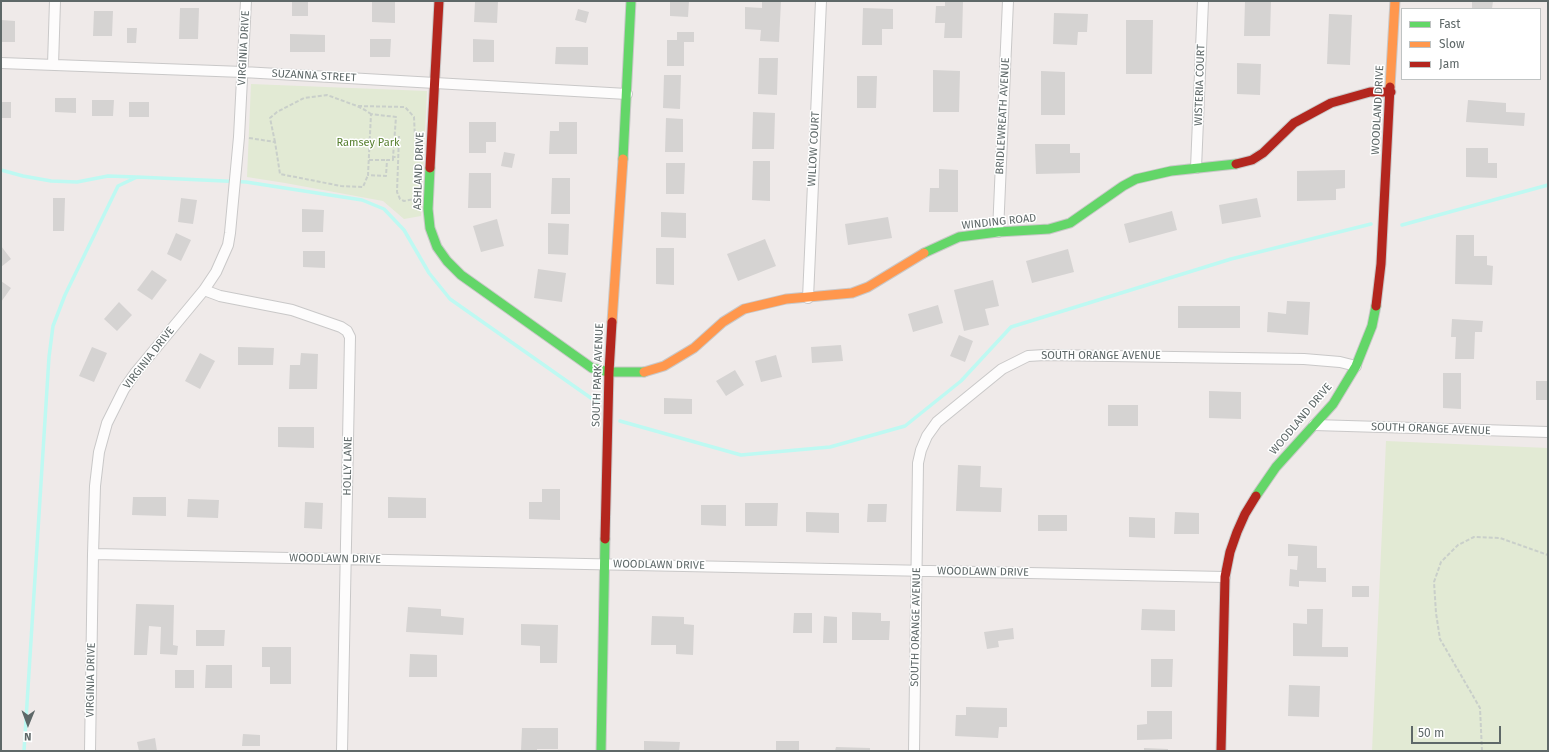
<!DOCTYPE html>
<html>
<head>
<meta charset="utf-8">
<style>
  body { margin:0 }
  #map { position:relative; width:1549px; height:752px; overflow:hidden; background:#efeae9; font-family:"Fira Sans",sans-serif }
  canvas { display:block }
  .frame { position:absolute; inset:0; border:2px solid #5e6868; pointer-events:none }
  .legend { position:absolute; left:1401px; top:8px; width:140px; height:72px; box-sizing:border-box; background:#fff; border:1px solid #bfc3c3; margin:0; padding:5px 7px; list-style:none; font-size:12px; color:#5e6868 }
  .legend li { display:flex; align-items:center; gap:8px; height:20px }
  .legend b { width:20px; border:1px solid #bfc3c3 }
  .north { position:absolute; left:8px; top:704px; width:40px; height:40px; -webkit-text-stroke:3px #fff; paint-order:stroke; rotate:181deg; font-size:11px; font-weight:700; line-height:16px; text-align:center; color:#5e6868 }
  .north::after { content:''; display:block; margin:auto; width:14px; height:18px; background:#5e6868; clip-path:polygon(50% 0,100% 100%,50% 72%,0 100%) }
  .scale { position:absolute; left:1411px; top:726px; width:90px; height:18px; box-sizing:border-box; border:2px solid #5e6868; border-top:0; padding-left:5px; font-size:12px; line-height:14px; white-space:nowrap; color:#5e6868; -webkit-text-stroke:3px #fff; paint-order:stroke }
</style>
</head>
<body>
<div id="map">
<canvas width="1549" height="752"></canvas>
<div class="frame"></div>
<ul class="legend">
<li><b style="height:5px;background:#63d668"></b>Fast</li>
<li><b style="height:5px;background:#ff974d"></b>Slow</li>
<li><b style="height:5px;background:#b3261e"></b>Jam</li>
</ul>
<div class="north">N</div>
<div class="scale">50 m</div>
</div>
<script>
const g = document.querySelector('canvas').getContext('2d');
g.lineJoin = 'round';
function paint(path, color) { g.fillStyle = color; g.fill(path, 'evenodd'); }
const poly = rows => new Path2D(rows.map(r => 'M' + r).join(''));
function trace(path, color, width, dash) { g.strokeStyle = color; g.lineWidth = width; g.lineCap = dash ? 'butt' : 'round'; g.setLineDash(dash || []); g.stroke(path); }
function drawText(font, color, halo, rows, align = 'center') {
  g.font = font + ' "Fira Sans",sans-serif'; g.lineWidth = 3; g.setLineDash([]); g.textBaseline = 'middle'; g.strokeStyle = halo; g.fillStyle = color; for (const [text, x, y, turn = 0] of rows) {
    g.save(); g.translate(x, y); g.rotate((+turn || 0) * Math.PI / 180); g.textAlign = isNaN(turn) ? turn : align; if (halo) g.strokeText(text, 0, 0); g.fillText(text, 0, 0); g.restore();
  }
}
paint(poly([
  [251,84,427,91,421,216,404,219,383,201,285,183,247,177],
  [1386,441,1548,448,1548,751,1372,751]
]), '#e2ead4');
trace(poly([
  [1,170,23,176,51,181,77,182,108,176,136,177],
  [1402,225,1548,185],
  [620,421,741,455,830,447,905,426,961,381,1011,327,1231,259,1371,224],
  [24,751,49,357,53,326,65,295,118,186,137,177,246,182,362,200,384,209,404,230,429,273,450,299,598,403]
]), '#bef9f2', 3.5);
paint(poly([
  [292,1,308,1,308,16,292,16],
  [372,1,395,1,395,23,372,22],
  [670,1,689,1,688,17,670,16],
  [762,1,781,1,779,42,760,41,761,30,745,29,745,7,762,8],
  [945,1,963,1,962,38,944,38,945,23,935,23,936,6,945,6],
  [1245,1,1271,1,1270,36,1244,36],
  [1472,1,1493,1,1492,9,1472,9],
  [475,2,498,2,497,23,474,22],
  [180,8,199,8,198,39,179,39],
  [863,8,893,9,893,29,882,29,882,45,862,45],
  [578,9,589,12,586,23,575,20],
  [94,11,113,11,112,36,93,36],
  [1054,13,1088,14,1087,32,1078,32,1077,45,1053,44],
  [1329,14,1352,15,1350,65,1327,64],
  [1,20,15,21,15,42,1,42],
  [1126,20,1153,20,1152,74,1126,74],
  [127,28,137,28,136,43,127,43],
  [677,32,694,32,694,42,684,42,684,66,667,66,667,40,677,40],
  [290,34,325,35,325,52,290,52],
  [370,39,391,39,390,57,370,57],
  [473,39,494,40,494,62,473,62],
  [556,47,588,47,588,65,555,64],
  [759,58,778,58,777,95,758,94],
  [1237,63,1261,64,1260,95,1237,94],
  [933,70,960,71,959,112,933,112],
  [1041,71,1065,72,1065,115,1041,115],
  [664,75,681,75,680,109,663,108],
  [857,76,877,76,876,108,857,108],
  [55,98,76,98,76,113,55,112],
  [92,100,114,100,113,116,92,116],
  [1468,100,1506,103,1506,112,1525,113,1524,126,1466,122],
  [1,102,11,102,11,118,1,118],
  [129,102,149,102,149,117,129,117],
  [753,112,775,113,774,149,752,149],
  [666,118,683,119,683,152,665,152],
  [469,122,496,122,496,142,486,142,486,153,469,153],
  [559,122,577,122,577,154,549,154,550,131,559,131],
  [1035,144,1070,144,1070,153,1080,153,1080,173,1036,174],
  [1466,148,1488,148,1488,163,1497,163,1497,178,1466,177],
  [504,152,515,154,512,168,501,166],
  [753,161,770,161,770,201,752,200],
  [666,163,685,163,684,194,666,194],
  [939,169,958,170,958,212,929,212,930,188,939,188],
  [1345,170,1345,188,1336,189,1336,200,1297,201,1297,171],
  [469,173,491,173,491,208,468,208],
  [552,178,570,178,570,214,551,214],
  [53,198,65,198,64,231,53,231],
  [181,198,197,200,193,224,178,222],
  [1257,198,1261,217,1222,224,1219,205],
  [302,209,324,210,323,232,302,232],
  [1172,211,1177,230,1129,243,1124,224],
  [661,212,686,213,686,238,661,237],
  [888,217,892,238,848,245,845,224],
  [497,219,504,246,481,252,473,226],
  [548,223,569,224,568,255,548,254],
  [176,233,191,240,181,261,167,254],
  [1456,235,1474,235,1474,256,1487,256,1487,265,1493,266,1492,285,1455,284],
  [765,239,776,266,738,281,727,254],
  [1,246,11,259,1,267],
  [656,248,674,248,674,285,656,284],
  [1068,249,1074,272,1032,283,1026,261],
  [303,251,325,251,325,268,303,267],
  [538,269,566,273,562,302,534,298],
  [152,270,167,280,152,300,137,290],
  [993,280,999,306,985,309,989,325,964,331,954,290],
  [1,281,11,288,1,302],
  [1287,301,1310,302,1308,335,1267,332,1268,312,1286,314],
  [119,302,132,315,117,331,104,319],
  [938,305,943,323,913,332,908,314],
  [1178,306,1240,306,1240,328,1178,328],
  [1452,319,1483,321,1482,332,1475,332,1474,359,1455,359,1456,337,1451,337],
  [959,335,973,341,965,362,950,356],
  [841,345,843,361,812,363,811,347],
  [92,347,107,353,94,382,79,376],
  [238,347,274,348,273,365,238,365],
  [200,353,215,361,200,389,185,381],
  [301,353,318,354,317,389,289,389,290,365,300,365],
  [776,355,782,377,761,382,755,361],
  [735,370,744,385,726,396,716,381],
  [1443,373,1461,373,1461,409,1443,408],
  [1536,381,1548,381,1548,400,1536,400],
  [1209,391,1241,392,1241,419,1209,418],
  [664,398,692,399,692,414,664,414],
  [1108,405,1138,405,1138,426,1108,426],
  [278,427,314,427,314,448,278,447],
  [958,465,981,466,980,487,1002,488,1001,512,956,511],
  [542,489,560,489,560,520,529,519,529,502,542,502],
  [133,497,166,497,166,516,132,515],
  [388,497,426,498,426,518,388,518],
  [188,499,219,500,218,518,187,517],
  [305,502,323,503,322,529,304,528],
  [745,503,778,503,777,526,745,526],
  [868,504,887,504,886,522,867,522],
  [701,505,726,505,726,526,701,525],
  [806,512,839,513,839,533,806,532],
  [1175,512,1199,513,1199,534,1174,534],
  [1038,515,1067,515,1067,531,1038,531],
  [1129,517,1155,518,1155,538,1129,537],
  [1288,544,1317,546,1317,568,1326,568,1326,582,1299,581,1299,587,1289,586,1290,569,1297,570,1298,556,1288,556],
  [1352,586,1369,586,1369,597,1352,597],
  [136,604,174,605,173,645,178,646,177,655,160,654,161,627,149,626,147,655,134,655],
  [408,607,441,609,441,616,464,618,463,635,406,632],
  [1142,609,1175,610,1175,631,1141,630],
  [1307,609,1323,609,1322,647,1348,647,1348,657,1293,656,1293,623,1307,624],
  [852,612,881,613,881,621,890,621,889,640,852,640],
  [794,613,812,613,812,633,793,633],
  [652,616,684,617,684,624,694,625,693,655,676,654,676,645,651,645],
  [824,616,837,617,837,643,823,643],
  [521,624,558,625,557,663,540,663,540,646,521,645],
  [1013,628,1014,639,998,641,999,647,987,649,984,632],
  [196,630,225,630,224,646,196,646],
  [262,647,291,647,291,684,270,684,270,667,262,667],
  [410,654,437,655,437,677,409,677],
  [1151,659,1173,659,1172,687,1151,687],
  [206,665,232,665,232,688,205,688],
  [175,670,194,670,194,688,175,688],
  [1289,685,1320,686,1319,717,1288,716],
  [966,707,1007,708,1007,727,999,727,998,738,955,736,956,715,966,715],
  [1147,711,1172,711,1172,739,1137,740,1137,725,1147,724],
  [522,728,558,728,558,749,537,749,537,751,521,751],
  [243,734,260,735,260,746,242,746],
  [155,738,157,751,139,751,137,742],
  [644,741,680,742,679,751,644,751],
  [776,741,799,741,799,751,776,751],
  [836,747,870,748,870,751,835,751],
  [1144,748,1168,749,1168,751,1144,751]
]), '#d5d3d2');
const street = poly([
  [1,63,243,72,627,94],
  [53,65,55,1],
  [1196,168,1203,1],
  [998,232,1008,1],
  [204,290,220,296,292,310,341,327,347,331,350,337,342,751],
  [808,298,821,1],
  [1314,425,1548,432],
  [93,554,1225,577],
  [90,751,93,554,95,486,99,452,107,423,124,389,136,372,204,290,216,272,228,245,230,233,239,137,246,1],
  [914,751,918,463,921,450,927,436,937,422,1002,369,1028,356,1045,355,1304,359,1340,362,1356,366]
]);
const fast = poly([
  [623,159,631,1],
  [430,168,428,209,430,228,437,247,447,261,461,275,592,368,609,372,644,372],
  [924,253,959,237,998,232,1049,229,1070,223,1123,186,1136,179,1171,171,1236,164],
  [1256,496,1276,467,1333,404,1356,366,1372,326,1376,306],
  [601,751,605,539]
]);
const slow = poly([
  [1390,87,1395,1],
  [612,322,623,159],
  [644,372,664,366,694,348,723,322,744,309,786,299,852,293,868,287,924,253]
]);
const jam = poly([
  [1236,164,1252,160,1263,153,1294,123,1331,103,1370,92,1391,92],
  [430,168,439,1],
  [1376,306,1381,264,1390,87],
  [605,539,609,372,612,322],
  [1221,751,1225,577,1230,552,1237,532,1245,514,1256,496]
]);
trace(street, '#c9c8c8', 12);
trace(fast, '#c9c8c8', 11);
trace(slow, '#c9c8c8', 11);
trace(jam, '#c9c8c8', 11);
trace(poly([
  [358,106,405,107,414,117,415,139,418,146],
  [399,136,397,192,400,199,404,201,414,199,414,197],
  [249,138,275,142,280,174,341,186,363,187,368,175],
  [275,142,270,118,277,112,304,98,327,95,357,106,365,110,371,114],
  [393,157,393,160,387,160,386,176,368,175,371,114,396,117,393,157,398,157],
  [369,160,387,160],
  [1482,751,1480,708,1440,639,1436,613,1434,582,1441,562,1458,545,1474,537,1500,538,1548,555]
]), '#c9cfca', 2, [4, 2]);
trace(street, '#fdfcfc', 10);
trace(fast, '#63d668', 9);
trace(slow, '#ff974d', 9);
trace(jam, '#b3261e', 9);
drawText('11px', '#5e6868', '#fff', [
  ["VIRGINIA DRIVE",244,48,-87],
  ["SUZANNA STREET",314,76,3],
  ["WISTERIA COURT",1200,85,-88],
  ["WOODLAND DRIVE",1378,110,-87],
  ["BRIDLEWREATH AVENUE",1003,116,-87],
  ["WILLOW COURT",814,149,-87],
  ["ASHLAND DRIVE",419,171,-88],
  ["WINDING ROAD",999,222,-6],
  ["SOUTH ORANGE AVENUE",1101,356],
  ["VIRGINIA DRIVE",149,358,-52],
  ["SOUTH PARK AVENUE",598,375,-88],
  ["WOODLAND DRIVE",1301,419,-50],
  ["SOUTH ORANGE AVENUE",1431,429,2],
  ["HOLLY LANE",348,466,-89],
  ["WOODLAWN DRIVE",335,559,1],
  ["WOODLAWN DRIVE",659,565,1],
  ["WOODLAWN DRIVE",983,572,1],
  ["SOUTH ORANGE AVENUE",916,627,-89],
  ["VIRGINIA DRIVE",91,680,-89]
]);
drawText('11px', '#567f2e', '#fff', [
  ["Ramsey Park",368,143]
]);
</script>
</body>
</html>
